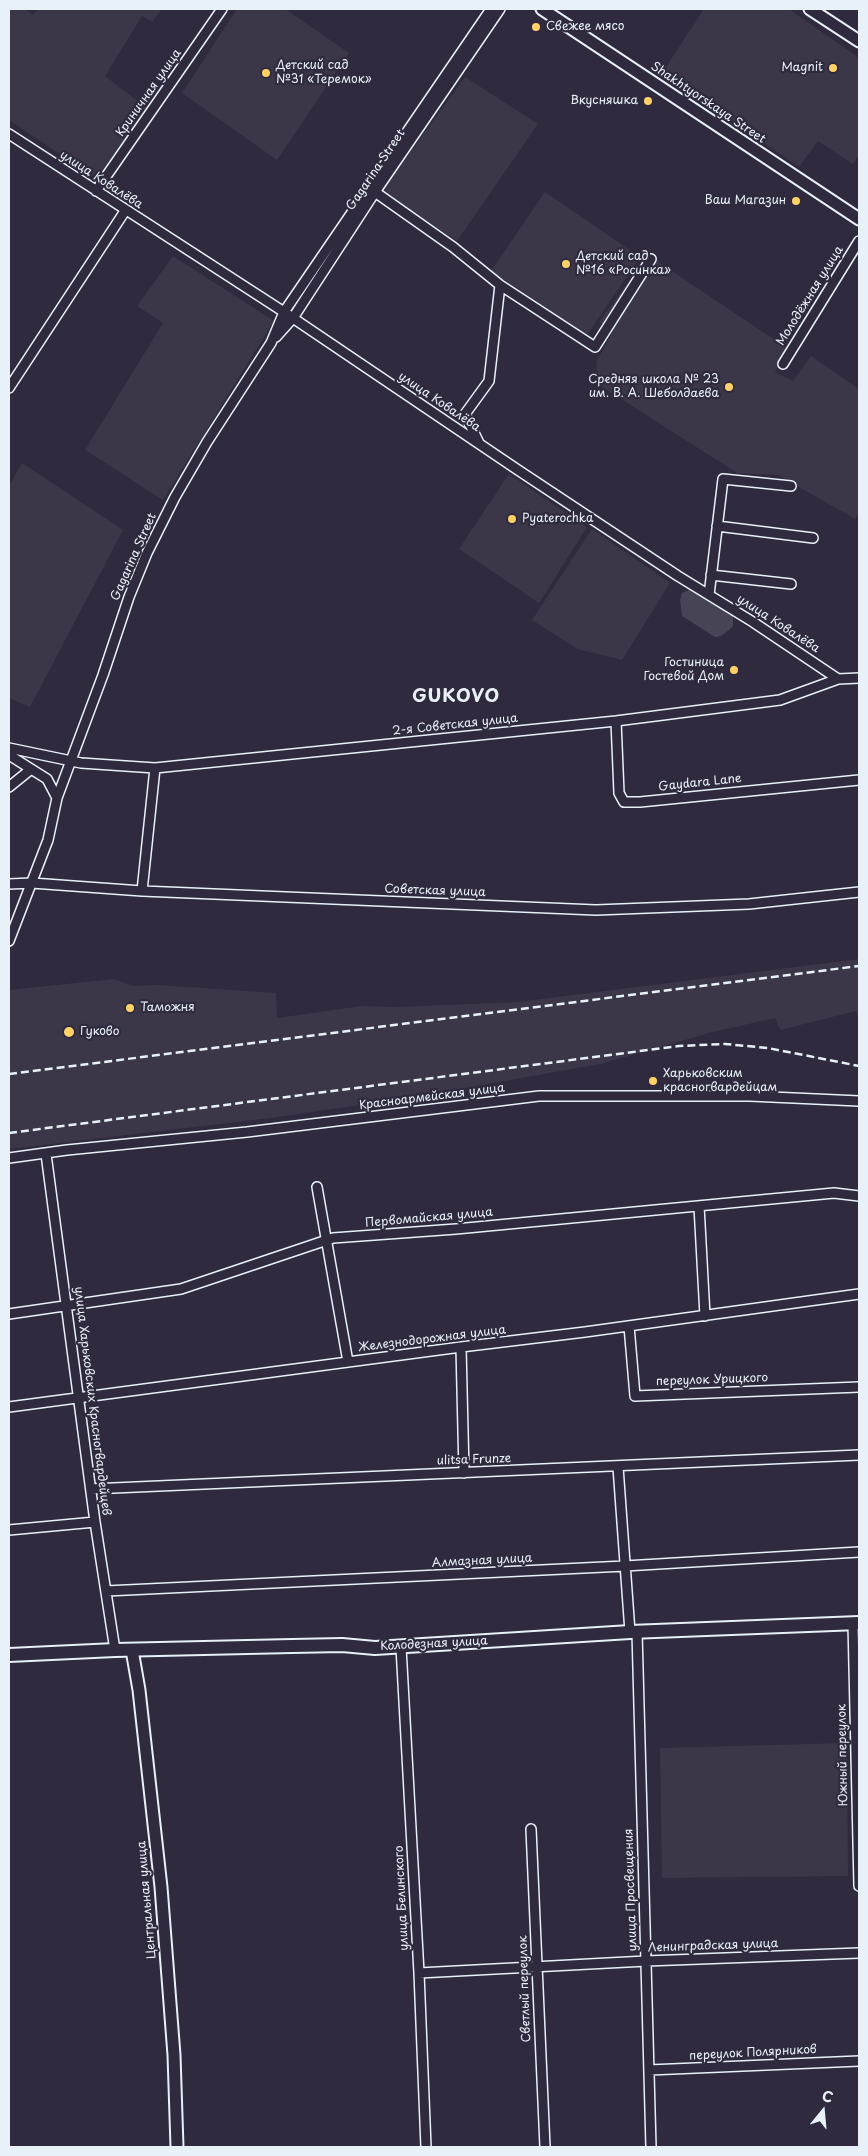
<!DOCTYPE html>
<html>
<head>
<meta charset="utf-8">
<style>
  body { margin:0 }
  #map { position:relative; width:868px; height:2156px; overflow:hidden; background:#2f2a3d; font-family:"Playpen Sans",sans-serif }
  canvas { display:block }
  .frame { position:absolute; inset:0; border:10px solid #e8f1f8; pointer-events:none }
  .north { position:absolute; left:798px; top:2086px; width:50px; height:50px; -webkit-text-stroke:4px #2f2a3d; paint-order:stroke; rotate:17deg; font-size:14px; font-weight:700; line-height:20px; text-align:center; color:#e8f1f8 }
  .north::after { content:''; display:block; margin:auto; width:18px; height:22px; background:#e8f1f8; clip-path:polygon(50% 0,100% 100%,50% 72%,0 100%) }
</style>
</head>
<body>
<div id="map">
<canvas width="868" height="2156"></canvas>
<div class="frame"></div>
<div class="north">С</div>
</div>
<script>
const g = document.querySelector('canvas').getContext('2d');
g.lineJoin = 'round';
function paint(path, color) { g.fillStyle = color; g.fill(path, 'evenodd'); }
const poly = rows => new Path2D(rows.map(r => 'M' + r).join(''));
function trace(path, color, width, dash) { g.strokeStyle = color; g.lineWidth = width; g.lineCap = dash ? 'butt' : 'round'; g.setLineDash(dash || []); g.stroke(path); }
function drawText(font, color, halo, rows, align = 'center') {
  g.font = font + ' "Playpen Sans",sans-serif'; g.lineWidth = 4.5; g.setLineDash([]); g.textBaseline = 'middle'; g.strokeStyle = halo; g.fillStyle = color; for (const [text, x, y, turn = 0] of rows) {
    g.save(); g.translate(x, y); g.rotate((+turn || 0) * Math.PI / 180); g.textAlign = isNaN(turn) ? turn : align; if (halo) g.strokeText(text, 0, 0); g.fillText(text, 0, 0); g.restore();
  }
}
paint(poly([
  [9,9,25,9,33,15,38,9,162,9,152,22,142,16,105,76,148,109,96,178,9,120],
  [237,9,285,9,349,53,277,160,182,93],
  [704,9,789,9,859,58,859,155,853,164,818,141,799,167,662,73],
  [465,77,538,124,457,241,382,191],
  [545,192,640,257,587,335,491,271],
  [648,255,787,348,775,372,793,381,811,356,859,389,859,513,855,519,778,475,737,473,599,385,596,362,613,332,599,322],
  [173,256,274,321,163,500,85,450,163,323,137,306],
  [22,463,123,530,30,707,9,698,9,486],
  [509,474,587,527,539,603,459,549],
  [592,529,670,583,622,660,577,649,532,620],
  [859,959,859,1021,856,1011,780,1030,775,1018,713,1032,600,1064,421,1096,271,1118,9,1149,9,990,114,979,133,986,158,985,276,993,277,1018,362,1006,397,1007,518,1002],
  [847,1743,848,1876,662,1878,660,1748]
]), '#3b3749');
paint(poly([
  [689,590,695,590,733,615,733,626,729,630,721,636,715,637,682,616,680,600,682,593]
]), '#464455');
const minor = poly([
  [9,134,284,312,518,470,678,576,753,622,838,679,859,678],
  [96,191,222,9],
  [375,192,453,247,500,285,595,347,651,259],
  [276,337,293,318,375,192,500,9],
  [783,364,859,241],
  [9,388,125,211],
  [479,443,465,414,489,381,500,285],
  [717,526,813,538],
  [711,575,791,584],
  [709,595,723,479,791,486],
  [616,721,619,793,624,802,640,802,859,780],
  [9,748,81,763,155,768,616,721,780,700,838,679],
  [9,755,47,779,57,798],
  [9,787,30,770],
  [9,884,32,883,142,891,596,910,749,904,859,892],
  [142,891,155,768],
  [9,941,48,840,57,798,103,675,129,597,147,553,175,497,207,442,271,343,284,312,491,9],
  [46,1154,95,1522,115,1650],
  [9,1158,67,1150,247,1132,539,1096,750,1096,859,1101],
  [317,1187,348,1362],
  [699,1206,705,1316],
  [9,1314,181,1289,333,1238,456,1229,834,1193,859,1196],
  [629,1326,635,1396,859,1387],
  [461,1347,464,1473],
  [9,1407,461,1347,585,1332,859,1294],
  [618,1467,630,1632],
  [91,1489,859,1455],
  [9,1530,95,1522],
  [106,1591,625,1566,859,1552],
  [853,1623,859,1886],
  [637,1632,651,2147],
  [401,1647,419,1973,426,2147],
  [531,1829,545,2147],
  [419,1973,646,1961,859,1953],
  [649,2070,859,2061]
]);
const tertiary = poly([
  [542,9,859,219],
  [810,9,859,41],
  [132,1650,139,1690,161,1887,174,2055,177,2147]
]);
const secondary = poly([
  [9,1655,115,1650,292,1646,342,1645,375,1648,630,1632,859,1623]
]);
trace(minor, '#e8f1f8', 12);
trace(tertiary, '#e8f1f8', 15);
trace(secondary, '#e8f1f8', 16);
trace(minor, '#2f2a3d', 9);
trace(tertiary, '#2f2a3d', 11);
trace(secondary, '#2f2a3d', 12);
trace(poly([
  [9,1074,859,966],
  [9,1133,679,1046,725,1044,768,1048,859,1066]
]), '#e8f1f8', 2.5, [8, 4]);
for (const [x, y, r, color] of [
  [536,27,5,"#ffd166"],
  [833,68,5,"#ffd166"],
  [266,73,5,"#ffd166"],
  [648,101,5,"#ffd166"],
  [796,201,5,"#ffd166"],
  [566,264,5,"#ffd166"],
  [729,387,5,"#ffd166"],
  [512,519,5,"#ffd166"],
  [734,670,5,"#ffd166"],
  [130,1008,5,"#ffd166"],
  [69,1032,6,"#ffd166"],
  [653,1081,5,"#ffd166"]
]) { const dot = new Path2D(); dot.arc(x, y, r, 0, 2 * Math.PI); g.fillStyle = color; g.fill(dot); trace(dot, '#2f2a3d', 2); }
drawText('12px', '#e8f1f8', '#2f2a3d', [
  ["Свежее мясо",546,27],
  ["Детский сад",276,66],
  ["№31 «Теремок»",276,80],
  ["Magnit",823,68,"right"],
  ["Вкусняшка",638,101,"right"],
  ["Ваш Магазин",786,201,"right"],
  ["Детский сад",576,257],
  ["№16 «Росинка»",576,271],
  ["Средняя школа № 23",719,380,"right"],
  ["им. В. А. Шеболдаева",719,394,"right"],
  ["Pyaterochka",522,519],
  ["Гостиница",724,663,"right"],
  ["Гостевой Дом",724,677,"right"],
  ["Таможня",140,1008],
  ["Гуково",80,1032],
  ["Харьковским",663,1074],
  ["красногвардейцам",663,1088]
], 'left');
drawText('12px', '#e8f1f8', '#2f2a3d', [
  ["Криничная улица",149,93,-55],
  ["Shakhtyorskaya Street",708,103,34],
  ["Gagarina Street",376,170,-56],
  ["улица Ковалёва",101,180,33],
  ["Молодёжная улица",810,296,-58],
  ["улица Ковалёва",439,402,34],
  ["Gagarina Street",134,557,-66],
  ["улица Ковалёва",778,624,33],
  ["2-я Советская улица",455,725,-6],
  ["Gaydara Lane",700,783,-6],
  ["Советская улица",435,891,2],
  ["Красноармейская улица",432,1097,-7],
  ["Первомайская улица",429,1218,-5],
  ["Железнодорожная улица",432,1339,-7],
  ["переулок Урицкого",712,1380,-2],
  ["улица Харьковских Красногвардейцев",92,1401,83],
  ["ulitsa Frunze",474,1460,-2],
  ["Алмазная улица",482,1561,-3],
  ["Колодезная улица",434,1644,-3],
  ["Южный переулок",843,1755,-91],
  ["улица Просвещения",631,1890,-92],
  ["улица Белинского",402,1898,-93],
  ["Центральная улица",147,1900,-95],
  ["Ленинградская улица",713,1946,-2],
  ["Светлый переулок",525,1989,-92],
  ["переулок Полярников",753,2053,-3]
]);
g.letterSpacing = '1px';
drawText('bold 18px', '#e8f1f8', '#2f2a3d', [
  ["GUKOVO",456,697]
]);
g.letterSpacing = '0px';
</script>
</body>
</html>
